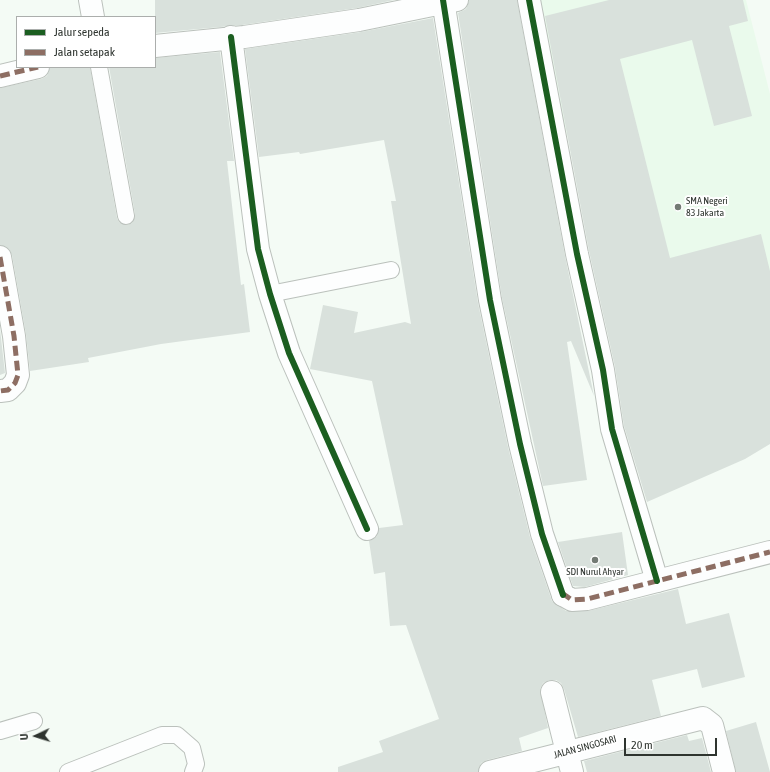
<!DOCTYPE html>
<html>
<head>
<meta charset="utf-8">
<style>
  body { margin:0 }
  #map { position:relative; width:770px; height:772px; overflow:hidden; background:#f4fbf5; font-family:"Asap Condensed",sans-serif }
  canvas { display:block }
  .legend { position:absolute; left:16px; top:16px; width:140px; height:52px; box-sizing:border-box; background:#fff; border:1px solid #abaeac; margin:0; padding:5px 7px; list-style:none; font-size:12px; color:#2e342f }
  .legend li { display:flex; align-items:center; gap:8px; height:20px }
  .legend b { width:20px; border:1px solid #abaeac }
  .north { position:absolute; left:16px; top:716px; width:40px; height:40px; -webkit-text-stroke:3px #fff; paint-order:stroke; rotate:266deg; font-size:11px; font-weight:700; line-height:16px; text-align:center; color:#2e342f }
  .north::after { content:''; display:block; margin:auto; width:14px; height:18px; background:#2e342f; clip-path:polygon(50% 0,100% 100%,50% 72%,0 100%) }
  .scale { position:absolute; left:624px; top:738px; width:93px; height:18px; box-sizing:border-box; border:2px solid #2e342f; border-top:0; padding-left:5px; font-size:12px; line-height:14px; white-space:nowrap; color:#2e342f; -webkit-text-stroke:3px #fff; paint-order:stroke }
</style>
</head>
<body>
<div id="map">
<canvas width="770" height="772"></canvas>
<ul class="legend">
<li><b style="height:5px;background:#1b5e20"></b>Jalur sepeda</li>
<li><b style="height:5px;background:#8d6e63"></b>Jalan setapak</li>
</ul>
<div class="north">U</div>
<div class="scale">20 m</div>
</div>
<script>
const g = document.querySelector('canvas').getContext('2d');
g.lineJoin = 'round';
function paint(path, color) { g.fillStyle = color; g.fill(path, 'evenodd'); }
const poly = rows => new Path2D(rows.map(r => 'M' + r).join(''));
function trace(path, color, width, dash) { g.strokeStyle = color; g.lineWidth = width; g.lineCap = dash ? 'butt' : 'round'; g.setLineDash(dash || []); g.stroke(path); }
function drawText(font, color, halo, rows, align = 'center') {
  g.font = font + ' "Asap Condensed",sans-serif'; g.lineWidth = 4; g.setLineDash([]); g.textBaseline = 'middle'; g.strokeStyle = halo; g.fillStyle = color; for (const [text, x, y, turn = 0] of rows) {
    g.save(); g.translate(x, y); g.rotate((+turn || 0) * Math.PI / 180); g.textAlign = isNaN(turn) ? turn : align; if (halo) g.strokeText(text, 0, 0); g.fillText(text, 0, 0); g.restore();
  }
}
paint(poly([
  [536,0,746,0,770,94,770,320,624,358,533,1]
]), '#eafaec');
paint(poly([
  [155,0,394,0,357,8,242,25,155,33],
  [469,0,517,0,565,256,594,396,571,341,567,342,587,480,543,486,502,298,458,13,466,9],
  [609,0,743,0,748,21,729,26,752,116,714,126,692,40,620,59,670,258,761,234,770,271,770,444,745,459,647,502,624,426,615,367,589,251,545,16],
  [433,18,478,303,508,447,530,537,552,601,566,611,588,611,678,589,686,624,729,613,745,677,702,688,697,669,652,680,661,716,578,737,564,689,561,683,556,680,549,680,543,683,540,689,548,728,519,738,522,751,487,760,481,763,478,772,338,772,338,767,383,752,379,741,439,719,406,625,390,626,385,572,374,574,369,541,377,536,379,528,403,525,372,381,310,369,323,305,358,312,354,333,405,322,411,324,391,201,396,201,384,140,300,154,299,152,259,157,245,49,361,32],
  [220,52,234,161,227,161,241,285,244,284,250,332,161,344,88,358,89,362,30,371,26,334,12,255,9,249,0,245,0,88,41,79,47,76,50,67,90,67,117,218,119,222,127,225,132,223,135,214,109,67,155,67,155,58],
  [0,329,5,373,0,375],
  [622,532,628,575,585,587,573,586,558,542],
  [756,722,770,772,736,772,726,731],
  [687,735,689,741,702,738,711,772,587,772,584,761]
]), '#d9e1dc');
const service = poly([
  [99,67,126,216],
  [270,294,391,270],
  [0,731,34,721],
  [68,772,162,735,177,735,192,748,196,764,193,772]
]);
const pedestrian = poly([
  [563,595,572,600,587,599,770,552]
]);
const minor = poly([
  [90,0,93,17],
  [443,0,490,300,520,444,542,534,563,595],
  [529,0,577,254,603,370,612,429,657,581],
  [231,37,258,249,270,294,289,353,367,529],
  [155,46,244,37,359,20,457,0],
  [0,76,38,67],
  [0,257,14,336,18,375,15,383,8,390,0,391],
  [552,692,572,772],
  [490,772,703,718,712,725,724,772]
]);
trace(service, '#bbc1bc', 18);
trace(pedestrian, '#bbc1bc', 24);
trace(minor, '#bbc1bc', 24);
trace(service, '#fdfefe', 16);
trace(pedestrian, '#fdfefe', 22);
trace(minor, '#fdfefe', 22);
trace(poly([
  [0,76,38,67],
  [0,257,14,336,18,375,15,383,8,390,0,391],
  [562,593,572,600,587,599,770,552]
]), '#8d6e63', 5, [10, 5]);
trace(poly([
  [443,0,490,300,520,444,542,534,563,595],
  [529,0,577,254,603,370,612,429,657,581],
  [231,37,258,249,270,294,289,353,367,529]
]), '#1b5e20', 6);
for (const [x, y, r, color] of [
  [678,207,4,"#737a74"],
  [595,560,4,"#737a74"]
]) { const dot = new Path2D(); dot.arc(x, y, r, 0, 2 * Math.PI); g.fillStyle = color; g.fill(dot); trace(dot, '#fff', 1.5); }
drawText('10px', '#2e342f', '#fff', [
  ["SMA Negeri",686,201],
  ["83 Jakarta",686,213],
  ["SDI Nurul Ahyar",595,572,"center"]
], 'left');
drawText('10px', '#2e342f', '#fff', [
  ["JALAN SINGOSARI",585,747,-15]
]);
</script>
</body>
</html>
